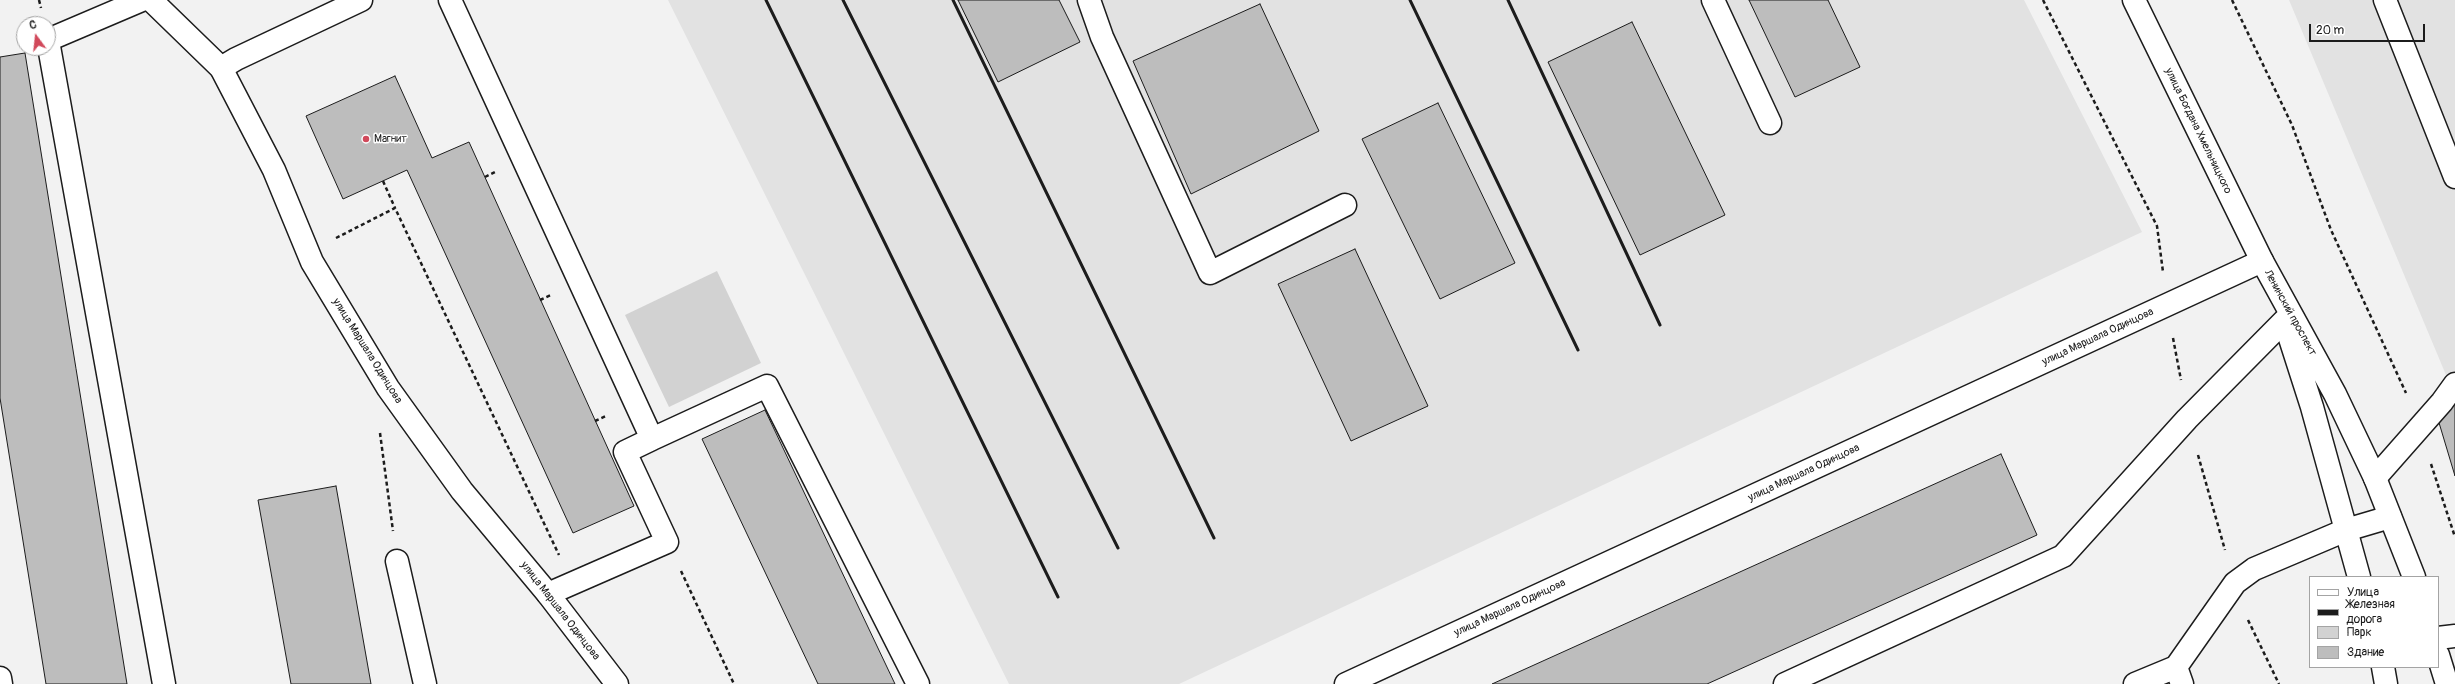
<!DOCTYPE html>
<html>
<head>
<meta charset="utf-8">
<style>
  body { margin:0 }
  #map { position:relative; width:2455px; height:684px; overflow:hidden; background:#f2f2f2; font-family:Pangolin,sans-serif }
  canvas { display:block }
  .legend { position:absolute; left:2309px; top:576px; width:130px; height:92px; box-sizing:border-box; background:#fff; border:1px solid #a4a4a4; margin:0; padding:5px 7px; list-style:none; font-size:12px; color:#1c1c1c }
  .legend li { display:flex; align-items:center; gap:8px; height:20px }
  .legend b { width:20px; border:1px solid #a4a4a4 }
  .north { position:absolute; left:16px; top:16px; width:40px; height:40px; box-sizing:border-box; background:#fff; border:1px solid #a4a4a4; border-radius:50%; rotate:345deg; font-size:11px; font-weight:700; line-height:16px; text-align:center; color:#1c1c1c }
  .north::after { content:''; display:block; margin:auto; width:14px; height:18px; background:#d1495b; clip-path:polygon(50% 0,100% 100%,50% 72%,0 100%) }
  .scale { position:absolute; left:2309px; top:24px; width:116px; height:18px; box-sizing:border-box; border:2px solid #1c1c1c; border-top:0; padding-left:5px; font-size:12px; line-height:14px; white-space:nowrap; color:#1c1c1c; -webkit-text-stroke:3px #fff; paint-order:stroke }
</style>
</head>
<body>
<div id="map">
<canvas width="2455" height="684"></canvas>
<ul class="legend">
<li><b style="height:5px;background:#fff"></b>Улица</li>
<li><b style="height:5px;background:#1c1c1c"></b>Железная дорога</li>
<li><b style="height:11px;background:#d2d2d2"></b>Парк</li>
<li><b style="height:11px;background:#bdbdbd"></b>Здание</li>
</ul>
<div class="north">С</div>
<div class="scale">20 m</div>
</div>
<script>
const g = document.querySelector('canvas').getContext('2d');
g.lineJoin = 'round';
function paint(path, color) { g.fillStyle = color; g.fill(path, 'evenodd'); }
const poly = rows => new Path2D(rows.map(r => 'M' + r).join(''));
function trace(path, color, width, dash) { g.strokeStyle = color; g.lineWidth = width; g.lineCap = dash ? 'butt' : 'round'; g.setLineDash(dash || []); g.stroke(path); }
function drawText(font, color, halo, rows, align = 'center') {
  g.font = font + ' Pangolin,sans-serif'; g.lineWidth = 3; g.setLineDash([]); g.textBaseline = 'middle'; g.strokeStyle = halo; g.fillStyle = color; for (const [text, x, y, turn = 0] of rows) {
    g.save(); g.translate(x, y); g.rotate((+turn || 0) * Math.PI / 180); g.textAlign = isNaN(turn) ? turn : align; if (halo) g.strokeText(text, 0, 0); g.fillText(text, 0, 0); g.restore();
  }
}
paint(poly([
  [668,0,2024,0,2142,232,1179,684,1009,684],
  [2289,0,2455,0,2455,372,2446,375]
]), '#e2e2e2');
paint(poly([
  [717,271,761,363,669,407,625,315]
]), '#d2d2d2');
const building = poly([
  [958,0,1059,0,1080,42,998,82,958,0],
  [1749,0,1828,0,1860,67,1795,97,1749,0],
  [1260,4,1319,131,1191,194,1133,61,1260,4],
  [1632,22,1725,215,1640,255,1548,62,1632,22],
  [25,53,127,684,46,684,0,398,0,57,25,53],
  [395,76,432,158,469,142,634,506,573,533,407,170,343,199,306,116,395,76],
  [1438,103,1515,263,1440,299,1362,139,1438,103],
  [1355,249,1428,406,1351,441,1278,284,1355,249],
  [2455,399,2455,476,2434,406,2455,399],
  [765,410,895,684,818,684,702,439,765,410],
  [2001,454,2037,535,1707,684,1492,684,2001,454],
  [336,486,371,684,291,684,258,500,336,486]
]);
paint(building, '#bdbdbd');
trace(building, '#1c1c1c', 1);
const service = poly([
  [450,0,652,439,767,386,918,684],
  [1089,0,1102,37,1210,273,1345,205],
  [1713,0,1770,123],
  [2385,0,2455,177],
  [48,40,142,0],
  [48,41,164,684],
  [221,68,236,59,361,0],
  [2375,478,2442,402,2455,384],
  [397,561,425,684],
  [548,594,667,542,625,452,652,439],
  [2438,638,2455,636],
  [2176,667,2235,583,2254,569,2346,530,2390,517],
  [0,678,1,684],
  [1785,684,2063,556,2187,419,2284,321],
  [2135,684,2176,667,2182,684]
]);
const minor = poly([
  [151,0,221,68,274,170,312,262,388,388,462,491,548,594,617,684],
  [1346,684,2262,261]
]);
const secondary = poly([
  [2134,0,2262,261,2335,394,2375,478,2414,577],
  [2286,326,2312,407,2359,577],
  [2438,655,2447,684],
  [2383,667,2386,684]
]);
trace(service, '#1c1c1c', 25);
trace(minor, '#1c1c1c', 25);
trace(secondary, '#1c1c1c', 25);
trace(poly([
  [39,0,41,8],
  [2043,0,2157,226,2163,272],
  [2232,0,2292,125,2331,230,2406,393],
  [485,177,495,172],
  [383,181,395,208],
  [336,238,395,208,559,555],
  [540,300,551,295],
  [2173,338,2181,380],
  [595,421,606,416],
  [380,433,393,531],
  [2198,455,2225,550],
  [2431,464,2455,537],
  [681,571,734,684],
  [2248,620,2279,684]
]), '#1c1c1c', 2.5, [4, 3]);
trace(service, '#fff', 22);
trace(minor, '#fff', 22);
trace(secondary, '#fff', 22);
trace(poly([
  [766,0,1058,597],
  [843,0,1118,548],
  [953,0,1214,538],
  [1410,0,1578,350],
  [1508,0,1660,325]
]), '#1c1c1c', 3);
for (const [x, y, r, color] of [
  [366,139,4,"#d1495b"]
]) { const dot = new Path2D(); dot.arc(x, y, r, 0, 2 * Math.PI); g.fillStyle = color; g.fill(dot); trace(dot, '#fff', 1.5); }
drawText('11px', '#1c1c1c', '#fff', [
  ["улица Богдана Хмельницкого",2198,131,64],
  ["Ленинский проспект",2290,313,61],
  ["улица Маршала Одинцова",2098,337,-25],
  ["улица Маршала Одинцова",367,351,58],
  ["улица Маршала Одинцова",1804,473,-25],
  ["улица Маршала Одинцова",1510,608,-25],
  ["улица Маршала Одинцова",560,611,52]
]);
drawText('11px', '#1c1c1c', '#fff', [
  ["Магнит",374,139]
], 'left');
</script>
</body>
</html>
